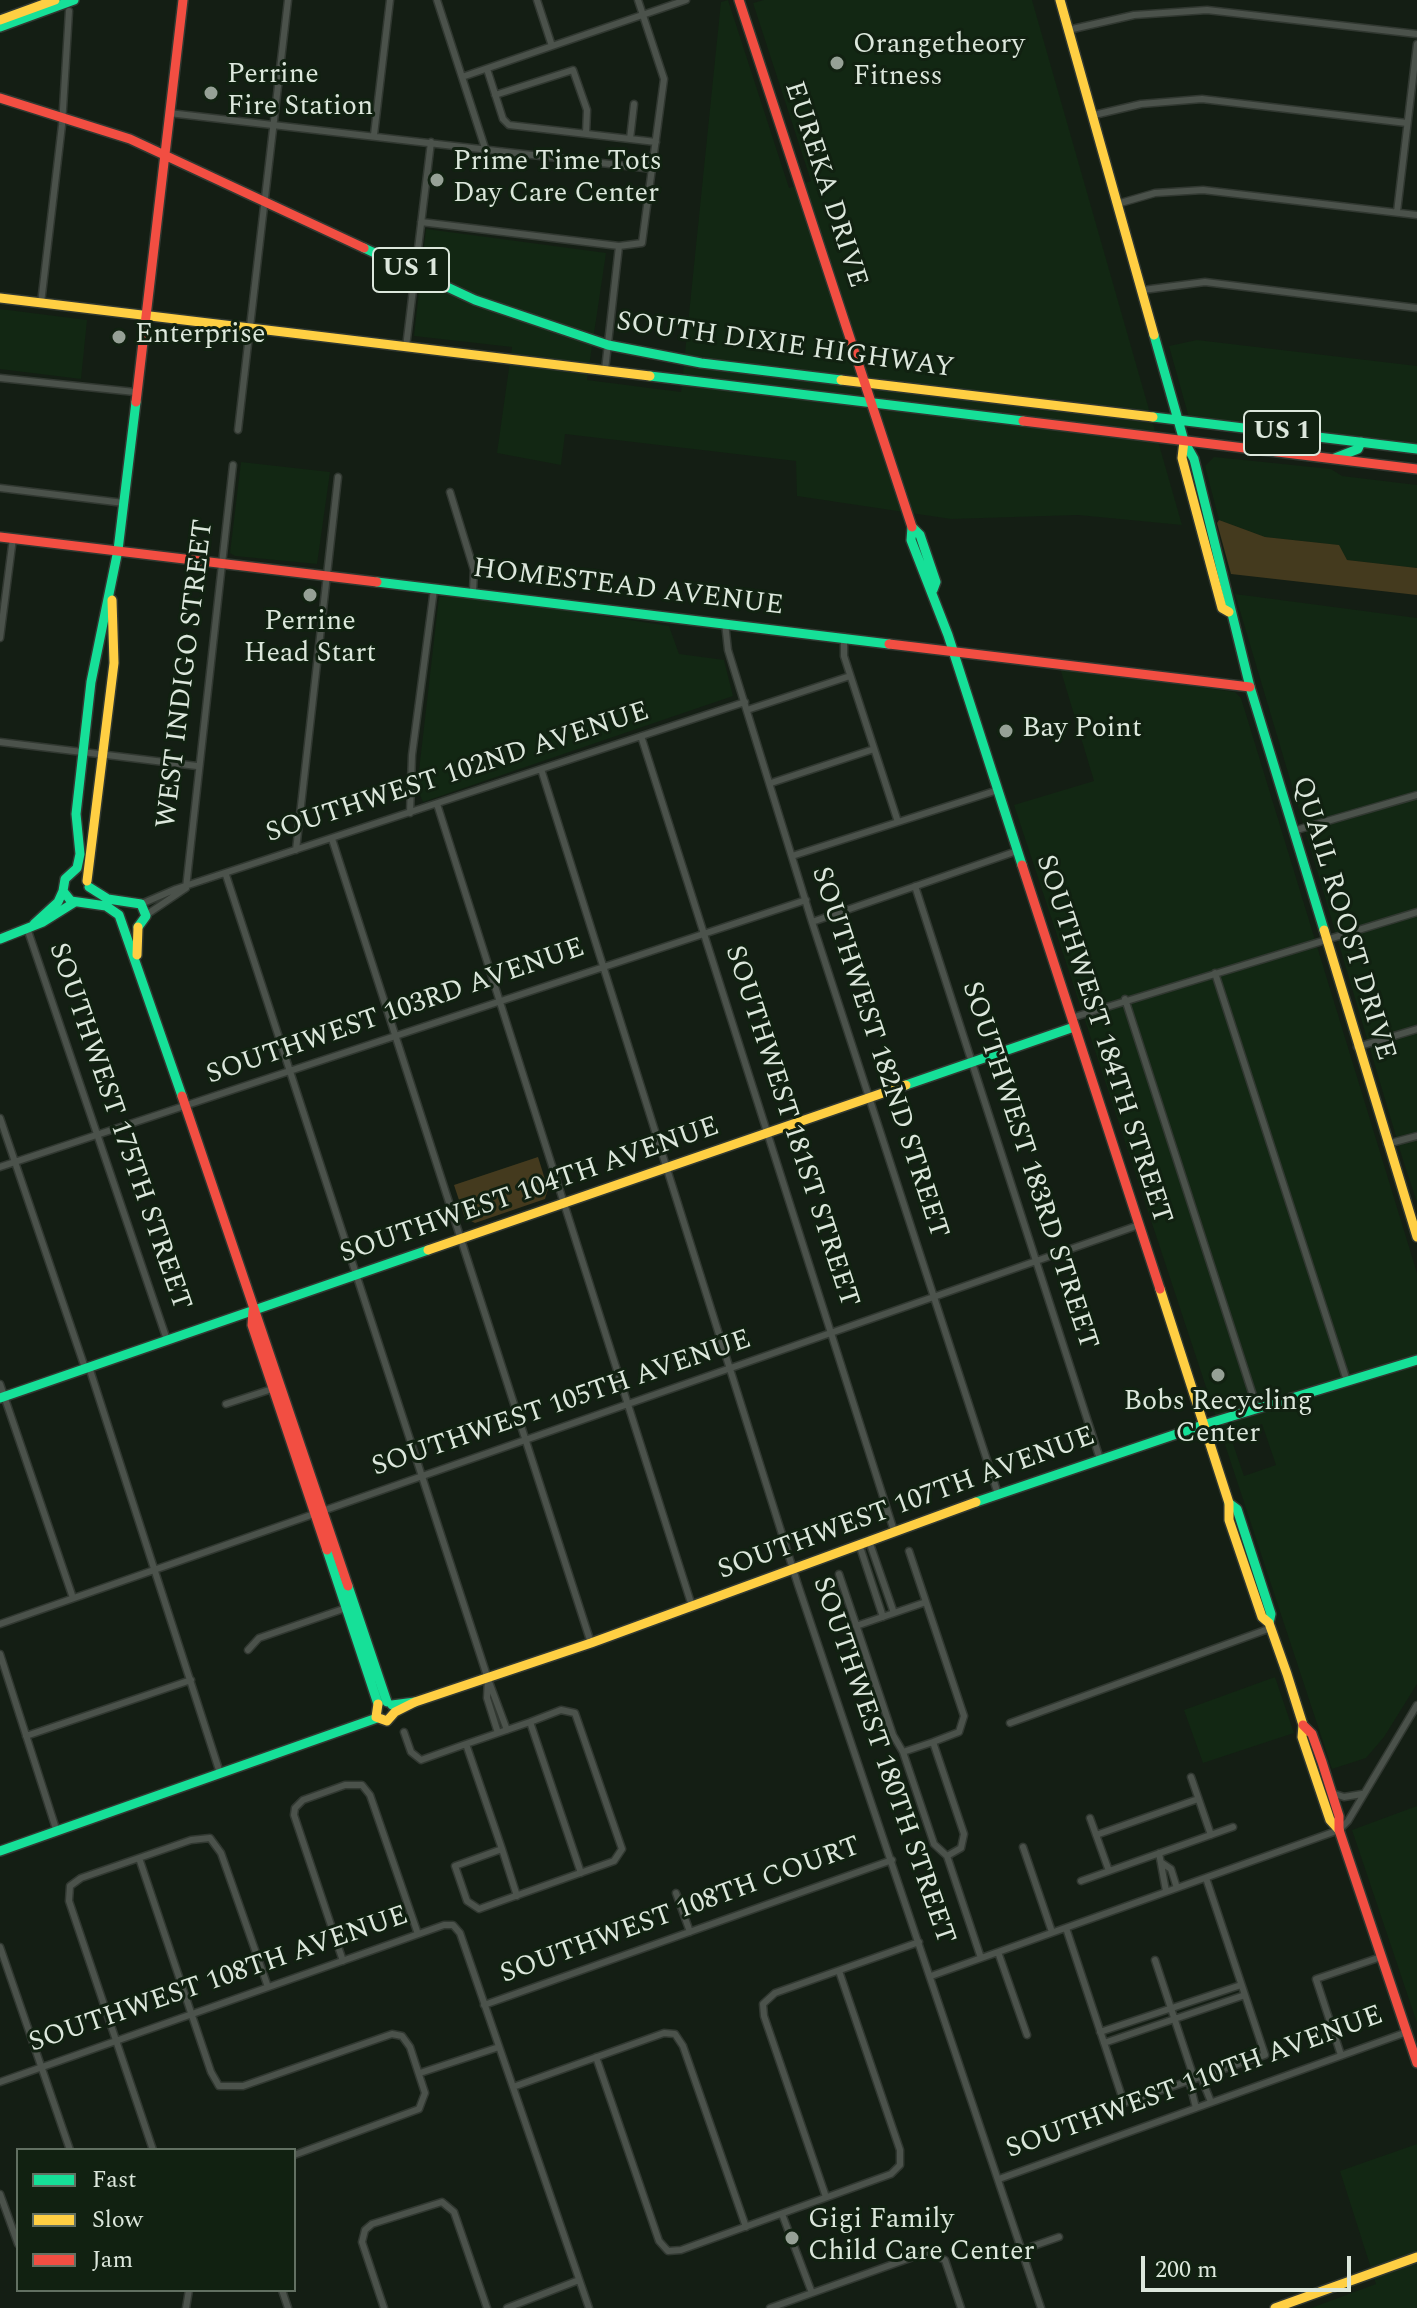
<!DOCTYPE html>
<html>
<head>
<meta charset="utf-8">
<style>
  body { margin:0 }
  #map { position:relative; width:1417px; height:2308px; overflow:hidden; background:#141e14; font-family:Spectral,serif }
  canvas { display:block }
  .legend { position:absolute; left:16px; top:2148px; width:280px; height:144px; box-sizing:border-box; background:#112111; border:2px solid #627062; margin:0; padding:10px 14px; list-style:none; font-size:24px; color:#dce7dc }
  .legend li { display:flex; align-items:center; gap:16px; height:40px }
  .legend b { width:40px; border:2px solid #627062 }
  .scale { position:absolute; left:1141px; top:2256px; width:210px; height:36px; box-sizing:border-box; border:4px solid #dce7dc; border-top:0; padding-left:10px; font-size:24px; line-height:28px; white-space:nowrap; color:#dce7dc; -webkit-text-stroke:6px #112111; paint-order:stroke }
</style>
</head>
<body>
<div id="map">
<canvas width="1417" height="2308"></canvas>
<ul class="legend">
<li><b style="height:10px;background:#16e098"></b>Fast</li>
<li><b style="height:10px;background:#ffcf43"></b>Slow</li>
<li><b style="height:10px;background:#f24e42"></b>Jam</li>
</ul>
<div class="scale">200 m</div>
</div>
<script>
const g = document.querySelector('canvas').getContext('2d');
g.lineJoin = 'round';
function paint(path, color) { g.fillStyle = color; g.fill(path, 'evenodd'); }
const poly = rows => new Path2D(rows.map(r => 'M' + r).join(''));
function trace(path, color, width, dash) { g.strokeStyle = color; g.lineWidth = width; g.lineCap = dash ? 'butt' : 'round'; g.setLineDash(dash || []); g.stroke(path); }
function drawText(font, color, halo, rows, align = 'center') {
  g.font = font + ' Spectral,serif'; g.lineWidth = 6; g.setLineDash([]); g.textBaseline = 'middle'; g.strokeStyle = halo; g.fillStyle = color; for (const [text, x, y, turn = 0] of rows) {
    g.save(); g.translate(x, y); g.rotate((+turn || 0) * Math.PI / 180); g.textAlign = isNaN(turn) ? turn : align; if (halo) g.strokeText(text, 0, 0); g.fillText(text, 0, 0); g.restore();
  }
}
paint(poly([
  [728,0,789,188,811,181,753,3,764,0,1032,0,1182,525,1078,515,951,519,797,496,796,461,565,434,561,465,497,453,512,347,414,336,426,229,606,253,587,380,681,392,721,2],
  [0,309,87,320,81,379,0,369],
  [1197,340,1417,366,1417,447,1189,418,1169,346],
  [1214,457,1331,469,1342,476,1417,485,1417,568,1346,560,1338,545,1265,537,1219,520,1205,466],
  [241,462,330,472,317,564,235,556,230,553],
  [1235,594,1417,618,1417,1202,1403,1160],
  [471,596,669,626,679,654,724,660,733,696,423,802,417,788,439,597],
  [1060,668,1235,692,1241,698,1417,1273,1417,1684,1384,1737,1366,1758,1332,1769,1014,805,1094,781],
  [1262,1424,1276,1465,1244,1476,1230,1435],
  [1275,1677,1294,1733,1203,1763,1184,1710],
  [1417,1806,1417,2023,1352,1830],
  [1417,2144,1417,2308,1311,2308,1376,2284,1340,2171]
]), '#122713');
paint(poly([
  [1219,520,1265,537,1339,545,1347,560,1417,568,1417,595,1231,574,1217,523],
  [538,1157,548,1189,545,1199,475,1223,465,1218,454,1185]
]), '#443a1e');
const street = poly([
  [437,0,485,148],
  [537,0,552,46],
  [1068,30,1134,15,1207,10,1417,34],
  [487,69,503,119,509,125,656,142],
  [462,77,686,0],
  [495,95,573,70,587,110,586,134],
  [169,113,653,169],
  [1094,115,1141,104,1202,99,1407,123],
  [374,135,390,0],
  [630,139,634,104],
  [1117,204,1155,193,1203,190,1417,215],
  [1397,212,1417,44],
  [421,222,619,246,642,243,664,79,638,0],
  [1143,290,1205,282,1417,308],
  [41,303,62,125,69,11],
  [406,347,431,142],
  [605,370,619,246],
  [0,378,135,392],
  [238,430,288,0],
  [0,488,124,503],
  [450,492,474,570,473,591],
  [725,623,728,650,812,922,998,1494],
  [844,637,844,656,898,822],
  [0,638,13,538],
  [747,710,850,676],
  [641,736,894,1531],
  [0,742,197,766],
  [541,769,798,1585,1041,2308],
  [771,783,874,749],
  [437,804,692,1606],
  [410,813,412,755,434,589],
  [1293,831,1417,795],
  [332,839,591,1643],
  [296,850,338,477],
  [792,856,998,790],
  [226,875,488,1679,507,1730],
  [915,886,1100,1459],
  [186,888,233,465],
  [141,904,176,889,745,702],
  [146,915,186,888],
  [812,922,1017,851],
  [27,928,167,1340],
  [1215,973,1347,1381],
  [1125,999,1257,1408],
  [1071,1018,1417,912],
  [1357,1047,1417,1029],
  [0,1118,85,1368],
  [1387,1144,1417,1136],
  [0,1167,806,900],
  [89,1367,220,1773],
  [0,1384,73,1598],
  [226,1404,275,1388],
  [869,1541,894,1613],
  [859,1544,883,1617],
  [909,1551,964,1716,959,1732,933,1742,964,1834,961,1848,947,1856],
  [839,1574,893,1735,903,1752,934,1844,947,1856,981,1958],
  [0,1624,1139,1225],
  [856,1626,926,1602],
  [248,1650,259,1638,346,1608],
  [0,1654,57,1832],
  [488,1679,487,1698,498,1733],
  [1010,1723,1271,1628],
  [404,1732,411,1752,421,1760,466,1744],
  [26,1736,191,1680],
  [903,1752,933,1742],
  [1191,1777,1211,1835],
  [1332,1793,1344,1797,1362,1794],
  [1090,1818,1109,1871],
  [1096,1835,1198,1799],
  [1023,1847,1052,1932],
  [502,1849,466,1744,530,1722,581,1873],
  [1159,1853,1166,1891],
  [139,1858,211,2072,219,2086,243,2086,392,2034,402,2036,410,2047,425,2093,419,2109,294,2155],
  [1162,1863,1171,1869,1177,1888],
  [1081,1881,1233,1827],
  [676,1893,690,1932],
  [517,1896,502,1849,455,1866,467,1901,479,1909,504,1900,614,1861,622,1849,575,1713,561,1710,530,1722],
  [1066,1928,1124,2103,1259,2057,1265,2055,1206,1878],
  [0,1947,70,2150],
  [998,1952,1027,2035],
  [1155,1960,1194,2078],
  [343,1961,294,1815,295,1808,303,1800,345,1785,362,1785,370,1795,418,1934],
  [931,1976,1339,1830,1348,1821,1417,1705],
  [484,2005,892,1860],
  [1100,2032,1241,1985],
  [1104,2043,1245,1995],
  [1341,2055,1316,1979,1381,1957],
  [596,2057,659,2241,668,2251,681,2250,891,2174,900,2165,900,2150,839,1971],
  [420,2073,499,2047],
  [1201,2077,1211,2102],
  [1189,2080,1196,2108],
  [0,2082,444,1925,453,1925,460,1933,589,2308],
  [513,2087,664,2033,675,2034,683,2046,746,2227],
  [153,2150,69,1901,70,1886,81,1878,191,1840,210,1838,221,1853,268,1987],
  [999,2179,1407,2032],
  [0,2194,18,2244],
  [826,2197,764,2016,763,2004,775,1993,919,1942],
  [782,2214,812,2293],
  [1022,2250,1059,2237],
  [282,2290,288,2308],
  [186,2308,189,2290],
  [384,2308,362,2242,365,2230,372,2224,442,2202,454,2212,487,2308],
  [507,2308,579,2280],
  [770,2308,927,2252,945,2260,961,2308]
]);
const fast = poly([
  [0,27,74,0],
  [364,248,475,300,608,345,701,363,841,380],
  [1154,335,1184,441,1194,459,1250,687,1324,930],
  [650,376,1023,421],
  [136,402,118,550,91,682,76,814,80,854,77,868,65,879,63,891,71,901,106,906,119,915,182,1096],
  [1153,417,1417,449],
  [1335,458,1358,449,1361,442],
  [377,582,889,644],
  [933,590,936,582,920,535,912,527,911,540,948,635,1022,865],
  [89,887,108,899,141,904,146,916,138,927],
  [34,924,58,902,63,891],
  [0,939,43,922,75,902],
  [906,1085,1074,1027],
  [0,1398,428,1250],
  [976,1502,1203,1425,1417,1360],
  [1229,1503,1237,1509,1271,1614,1269,1623],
  [327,1550,378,1704],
  [348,1586,387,1702],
  [392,1705,415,1702],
  [0,1851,377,1718]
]);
const slow = poly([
  [1060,0,1154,335],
  [0,20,55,0],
  [0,298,650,376],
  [841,380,1153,417],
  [1184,441,1182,458,1222,608,1229,612],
  [87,881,114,663,112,600],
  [1324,930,1417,1237],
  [137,955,138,927],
  [428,1250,906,1085],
  [1160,1289,1229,1503,1229,1520,1262,1617,1269,1623,1287,1674,1303,1725,1302,1737,1330,1820,1339,1830],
  [378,1704,376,1717,387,1721,395,1712,415,1702,591,1643,976,1502],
  [1275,2308,1417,2257]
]);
const jam = poly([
  [739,0,912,527],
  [0,98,130,139,364,248],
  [136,402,183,0],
  [1023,421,1417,469],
  [0,537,377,582],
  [889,644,1250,687],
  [1022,865,1160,1289],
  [182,1096,348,1586],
  [253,1311,252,1325,327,1550],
  [1303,1725,1312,1734,1322,1762,1339,1816,1339,1830,1417,2063]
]);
trace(street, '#313831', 9);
trace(fast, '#313831', 12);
trace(slow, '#313831', 12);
trace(jam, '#313831', 12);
trace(street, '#4b524b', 6);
trace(fast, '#16e098', 9);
trace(slow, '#ffcf43', 9);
trace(jam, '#f24e42', 9);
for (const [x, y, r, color] of [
  [837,63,8,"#96a196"],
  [211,93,8,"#96a196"],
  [437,180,8,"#96a196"],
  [119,337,8,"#96a196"],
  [310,595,8,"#96a196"],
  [1006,731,8,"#96a196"],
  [1218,1375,8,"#96a196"],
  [792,2238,8,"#96a196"]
]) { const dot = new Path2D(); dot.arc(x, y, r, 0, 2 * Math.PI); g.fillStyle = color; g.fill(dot); trace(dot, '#112111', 3); }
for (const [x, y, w] of [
  [411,270,76],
  [1282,433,76]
]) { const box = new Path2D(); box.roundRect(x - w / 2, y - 22, w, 44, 6); g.fillStyle = '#112111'; g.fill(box); trace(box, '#dce7dc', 2); }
drawText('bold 26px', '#dce7dc', null, [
  ["US 1",411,270],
  ["US 1",1282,433]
]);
drawText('28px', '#dce7dc', '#112111', [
  ["Orangetheory",853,47],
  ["Fitness",853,79],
  ["Perrine",227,77],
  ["Fire Station",227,109],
  ["Prime Time Tots",453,164],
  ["Day Care Center",453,196],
  ["Enterprise",135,337],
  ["Perrine",310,624,"center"],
  ["Head Start",310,656,"center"],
  ["Bay Point",1022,731],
  ["Bobs Recycling",1218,1404,"center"],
  ["Center",1218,1436,"center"],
  ["Gigi Family",808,2222],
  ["Child Care Center",808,2254]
], 'left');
drawText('28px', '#dce7dc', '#112111', [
  ["EUREKA DRIVE",824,185,72],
  ["SOUTH DIXIE HIGHWAY",785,347,8],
  ["HOMESTEAD AVENUE",628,589,7],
  ["WEST INDIGO STREET",187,674,-83],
  ["SOUTHWEST 102ND AVENUE",458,774,-18],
  ["QUAIL ROOST DRIVE",1342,919,73],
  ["SOUTHWEST 103RD AVENUE",396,1013,-19],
  ["SOUTHWEST 184TH STREET",1102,1040,72],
  ["SOUTHWEST 182ND STREET",878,1053,72],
  ["SOUTHWEST 175TH STREET",118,1127,71],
  ["SOUTHWEST 181ST STREET",790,1127,72],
  ["SOUTHWEST 183RD STREET",1028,1166,72],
  ["SOUTHWEST 104TH AVENUE",530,1192,-19],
  ["SOUTHWEST 105TH AVENUE",562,1405,-19],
  ["SOUTHWEST 107TH AVENUE",907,1505,-20],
  ["SOUTHWEST 180TH STREET",882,1761,71],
  ["SOUTHWEST 108TH COURT",681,1912,-20],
  ["SOUTHWEST 108TH AVENUE",219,1981,-19],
  ["SOUTHWEST 110TH AVENUE",1195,2084,-20]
]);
</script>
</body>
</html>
